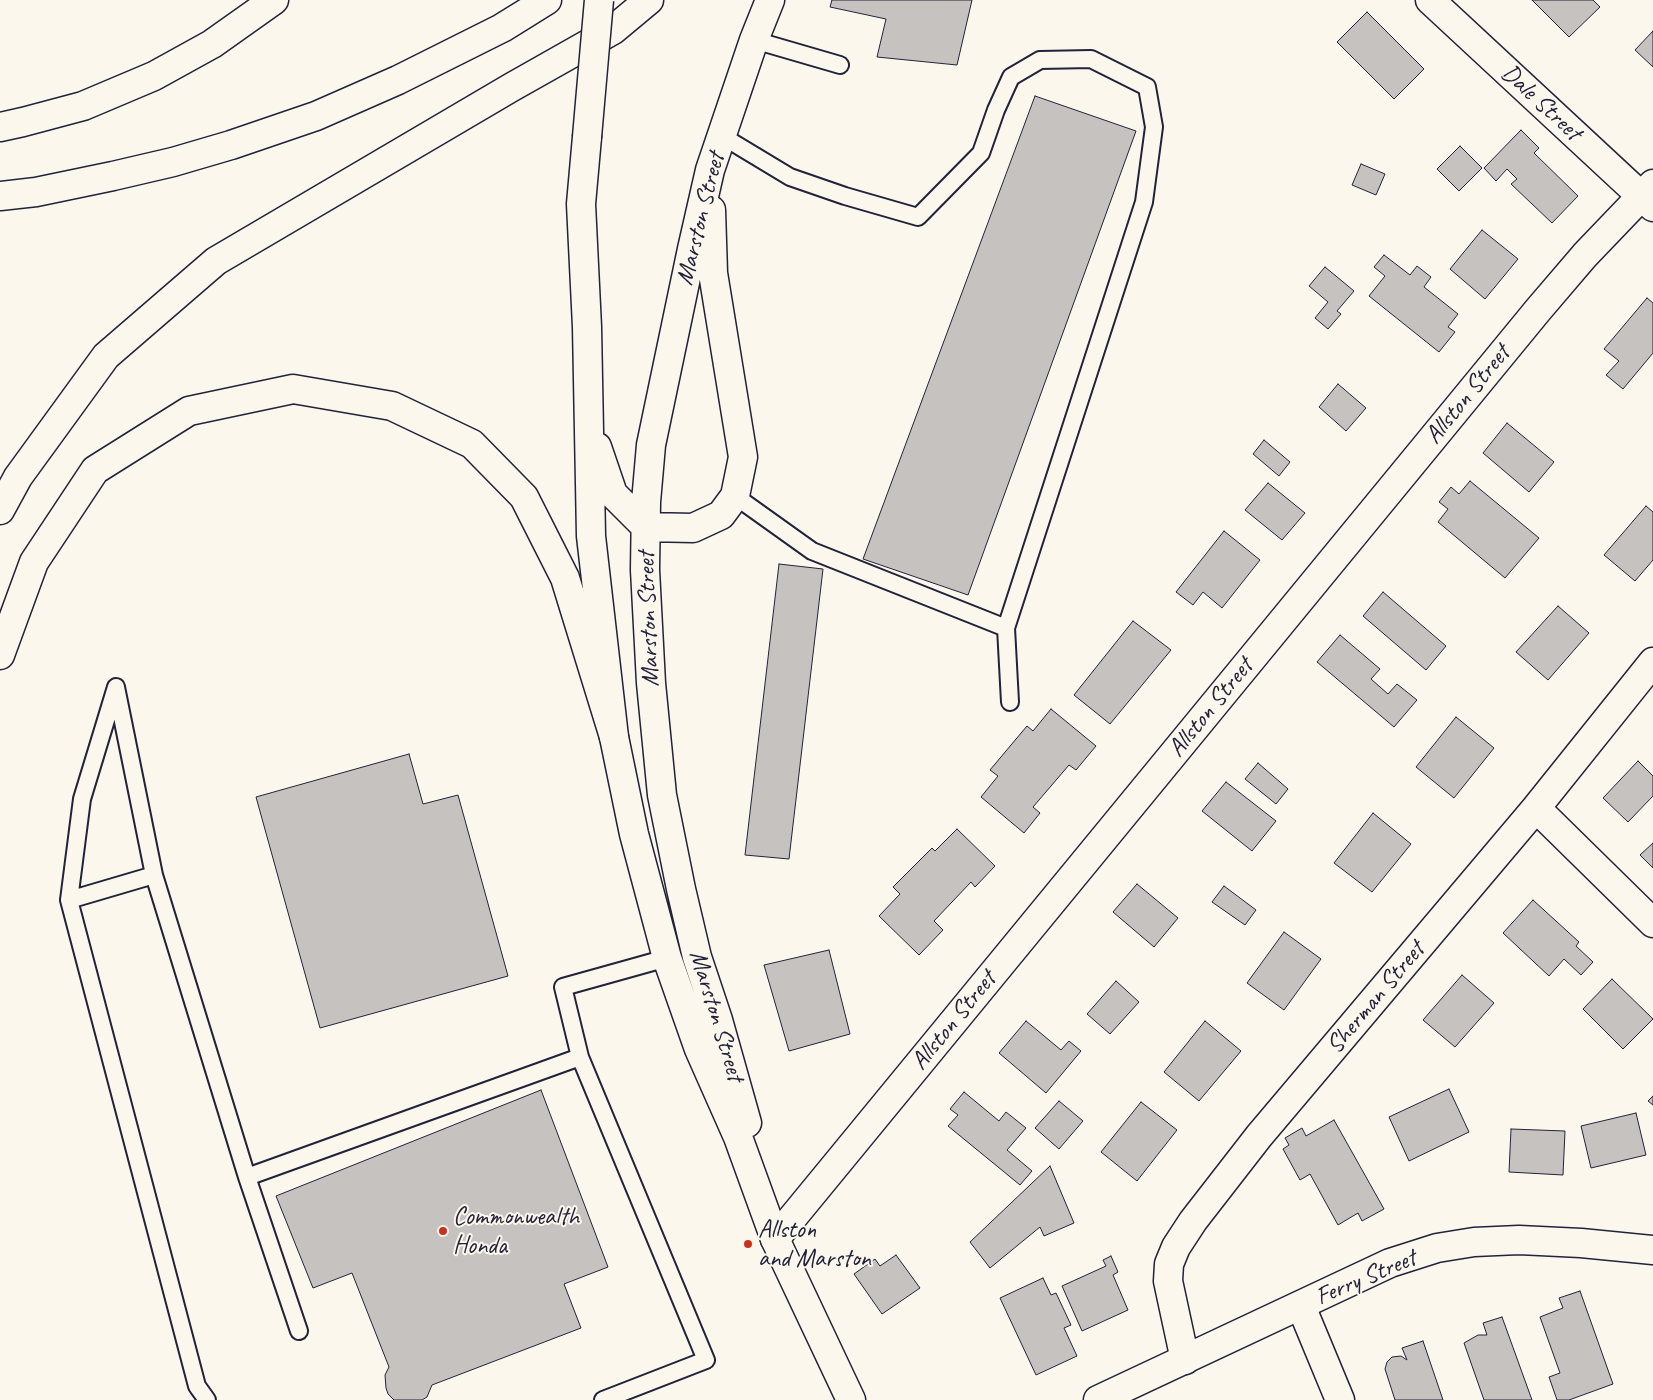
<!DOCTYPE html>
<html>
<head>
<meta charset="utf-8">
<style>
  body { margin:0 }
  canvas { display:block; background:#fbf7ec }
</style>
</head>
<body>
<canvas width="1653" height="1400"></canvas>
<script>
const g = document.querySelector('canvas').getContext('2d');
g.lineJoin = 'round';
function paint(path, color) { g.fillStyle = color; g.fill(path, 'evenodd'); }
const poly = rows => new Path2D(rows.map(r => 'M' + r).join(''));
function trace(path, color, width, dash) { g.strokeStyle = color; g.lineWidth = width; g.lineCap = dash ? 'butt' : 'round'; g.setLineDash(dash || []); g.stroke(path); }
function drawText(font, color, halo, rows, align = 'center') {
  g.font = font + ' Caveat,sans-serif'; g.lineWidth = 4; g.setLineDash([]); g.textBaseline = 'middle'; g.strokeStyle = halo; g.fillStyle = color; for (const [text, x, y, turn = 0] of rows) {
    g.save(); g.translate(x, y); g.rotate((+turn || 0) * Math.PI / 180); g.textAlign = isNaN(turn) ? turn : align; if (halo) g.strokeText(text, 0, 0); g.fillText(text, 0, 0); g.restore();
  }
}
const building = poly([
  [832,0,972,0,957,65,877,57,886,19,830,7,832,0],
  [1532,0,1593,0,1600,7,1569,37,1532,0],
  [1367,12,1424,69,1394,99,1337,42,1367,12],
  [1653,31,1653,67,1635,50,1653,31],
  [1035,96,1136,131,968,595,863,559,1035,96],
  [1521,130,1539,148,1534,153,1578,196,1552,223,1511,184,1517,179,1507,169,1496,181,1484,168,1521,130],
  [1460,146,1482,168,1459,191,1437,169,1460,146],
  [1361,164,1385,174,1376,195,1352,185,1361,164],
  [1482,230,1518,259,1485,299,1450,269,1482,230],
  [1384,255,1410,275,1417,266,1431,277,1424,287,1458,314,1448,327,1455,332,1439,352,1369,296,1385,276,1374,267,1384,255],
  [1325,267,1354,291,1337,311,1341,314,1328,329,1315,318,1328,302,1309,286,1325,267],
  [1647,298,1653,303,1653,353,1623,389,1606,375,1619,361,1604,349,1647,298],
  [1338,384,1366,408,1346,431,1319,407,1338,384],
  [1507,423,1554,462,1529,492,1483,453,1507,423],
  [1264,440,1290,462,1279,476,1253,454,1264,440],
  [1470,481,1539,538,1505,578,1438,522,1448,509,1439,502,1451,487,1459,494,1470,481],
  [1268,483,1305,513,1282,540,1245,510,1268,483],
  [1646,506,1653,512,1653,560,1635,581,1604,555,1646,506],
  [1224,531,1260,560,1222,608,1203,592,1193,605,1176,592,1224,531],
  [779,564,823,569,789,859,745,855,779,564],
  [1383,592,1446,646,1426,670,1363,616,1383,592],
  [1558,606,1589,633,1548,680,1516,652,1558,606],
  [1133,621,1171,650,1110,724,1074,695,1133,621],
  [1340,635,1380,669,1371,679,1388,694,1397,684,1417,700,1394,727,1317,662,1340,635],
  [1051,709,1096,746,1076,770,1069,765,1033,807,1040,813,1024,833,981,797,998,776,990,770,1027,726,1033,731,1051,709],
  [1456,717,1494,748,1454,798,1416,767,1456,717],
  [409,754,423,804,458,795,508,976,320,1028,256,797,409,754],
  [1638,761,1653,776,1653,796,1628,822,1603,798,1638,761],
  [1258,763,1288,789,1276,804,1245,779,1258,763],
  [1226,782,1276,821,1252,851,1202,811,1226,782],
  [1373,813,1411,844,1372,892,1334,863,1373,813],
  [957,829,995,866,975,887,971,882,934,921,943,930,919,955,879,916,900,894,893,887,932,848,935,851,957,829],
  [1653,843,1653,868,1640,855,1653,843],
  [1137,884,1178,918,1154,947,1113,912,1137,884],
  [1224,886,1256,910,1245,925,1212,902,1224,886],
  [1533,900,1579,942,1576,946,1593,962,1581,975,1564,959,1549,976,1503,933,1533,900],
  [1284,932,1321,959,1284,1010,1247,983,1284,932],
  [829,950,850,1034,789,1051,764,965,829,950],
  [1462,975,1494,1003,1455,1047,1423,1020,1462,975],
  [1612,979,1653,1019,1623,1049,1583,1009,1612,979],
  [1116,981,1139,1002,1110,1034,1087,1014,1116,981],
  [1026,1021,1061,1050,1069,1041,1081,1051,1046,1093,999,1053,1026,1021],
  [1205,1021,1241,1051,1199,1101,1164,1072,1205,1021],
  [1449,1089,1469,1132,1409,1161,1389,1117,1449,1089],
  [541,1090,608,1267,564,1284,581,1328,432,1385,427,1397,422,1400,394,1400,388,1394,386,1388,385,1375,389,1367,352,1273,313,1288,276,1196,541,1090],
  [964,1092,999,1121,1006,1112,1026,1128,1007,1150,1032,1171,1020,1185,948,1126,958,1115,950,1109,964,1092],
  [1653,1096,1653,1105,1648,1101,1653,1096],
  [1059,1101,1083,1121,1059,1149,1035,1128,1059,1101],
  [1141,1102,1177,1130,1137,1181,1101,1152,1141,1102],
  [1636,1113,1646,1155,1591,1168,1581,1126,1636,1113],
  [1334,1120,1384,1209,1362,1221,1358,1213,1338,1225,1310,1174,1300,1180,1283,1149,1289,1145,1285,1138,1302,1128,1306,1136,1334,1120],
  [1511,1129,1565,1131,1563,1175,1509,1172,1511,1129],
  [1050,1166,1074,1223,1044,1236,1040,1227,990,1268,970,1242,1050,1166],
  [896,1255,920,1288,882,1314,854,1274,875,1259,880,1266,896,1255],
  [1111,1256,1118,1272,1113,1275,1128,1310,1082,1331,1062,1286,1106,1266,1103,1260,1111,1256],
  [1043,1278,1051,1295,1056,1293,1071,1325,1064,1328,1077,1356,1036,1375,1000,1298,1043,1278],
  [1580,1291,1613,1384,1569,1400,1557,1400,1549,1377,1560,1373,1540,1317,1563,1308,1559,1298,1580,1291],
  [1502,1317,1532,1400,1484,1400,1464,1343,1478,1335,1487,1335,1483,1323,1502,1317],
  [1423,1341,1443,1400,1395,1400,1385,1369,1387,1362,1392,1357,1401,1356,1407,1360,1402,1348,1423,1341]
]);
paint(building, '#c6c2c0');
trace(building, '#22223b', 1);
const lane = poly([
  [754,40,840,65],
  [722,136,790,177,845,196,918,217,981,153,996,110,1011,77,1040,60,1091,59,1147,87,1154,127,1144,202,1006,628,812,551,735,496],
  [1006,628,1010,702],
  [69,900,154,875],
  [580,1057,706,1360,603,1400],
  [247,1177,299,1331],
  [207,1400,197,1386,69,900,82,799,116,687,154,875,247,1177,580,1057,563,987,667,958]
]);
const street = poly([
  [1430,0,1653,207],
  [1536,808,1653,923],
  [775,1239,1538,310,1585,255,1653,184],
  [1301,1306,1340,1400],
  [1185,1360,1168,1281,1169,1264,1176,1247,1193,1221,1259,1136,1536,808,1653,662]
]);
const secondary = poly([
  [587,137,581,204,587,327,591,536,614,737,634,834,667,958,699,1049,738,1137,775,1239,851,1400],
  [597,447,613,494,646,527,693,528,721,515,735,496,743,457,713,273,711,210],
  [747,1123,718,1020,697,957,681,889,662,795,651,683,645,570,646,502,651,445,692,249,710,170,754,40,770,0],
  [1098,1400,1390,1263,1437,1248,1474,1242,1519,1240,1581,1243,1653,1250]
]);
const highway = poly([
  [0,127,23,122,83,106,154,76,212,44,274,0],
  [0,196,36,192,113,176,173,162,231,145,316,116,398,80,502,28,547,0],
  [0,510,18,477,106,356,216,261,512,87,613,30,649,0],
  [0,655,34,562,95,470,189,411,293,389,392,406,472,444,524,497,565,578,614,737]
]);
trace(lane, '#22223b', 20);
trace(street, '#22223b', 31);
trace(secondary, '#22223b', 31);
trace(highway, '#22223b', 31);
trace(lane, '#fbf7ec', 16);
trace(street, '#fbf7ec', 28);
trace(secondary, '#fbf7ec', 28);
trace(highway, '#fbf7ec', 28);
const secondaryBridge = poly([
  [587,137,599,0]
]);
trace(secondaryBridge, '#22223b', 31, []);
trace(secondaryBridge, '#fbf7ec', 28);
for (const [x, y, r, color] of [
  [443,1231,5,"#c8321e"],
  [748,1244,5,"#c8321e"]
]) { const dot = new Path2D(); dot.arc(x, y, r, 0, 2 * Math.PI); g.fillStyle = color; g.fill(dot); trace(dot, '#fbf7ec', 2); }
drawText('25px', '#22223b', '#fbf7ec', [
  ["Dale Street",1541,103,43],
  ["Marston Street",701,219,-76],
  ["Allston Street",1468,395,-51],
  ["Marston Street",649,619,-92],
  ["Allston Street",1211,708,-51],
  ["Sherman Street",1376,998,-50],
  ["Marston Street",716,1016,73],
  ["Allston Street",954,1021,-51],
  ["Ferry Street",1366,1278,-23]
]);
drawText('25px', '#22223b', '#fbf7ec', [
  ["Commonwealth",453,1217],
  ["Honda",453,1246],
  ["Allston",758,1230],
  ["and Marston",758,1259]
], 'left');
</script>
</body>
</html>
